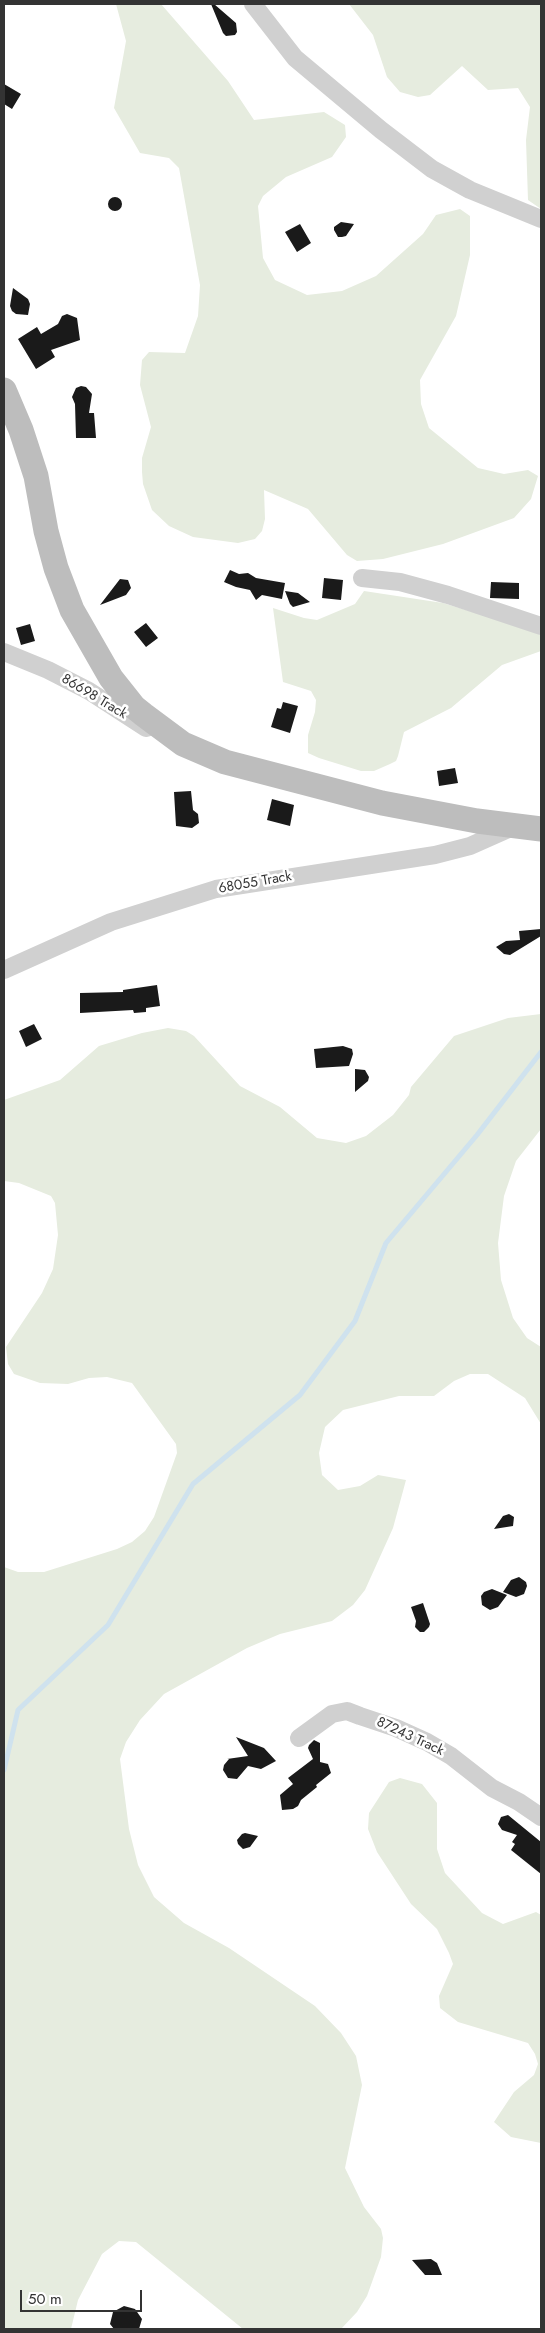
<!DOCTYPE html>
<html>
<head>
<meta charset="utf-8">
<style>
  body { margin:0 }
  #map { position:relative; width:545px; height:2333px; overflow:hidden; background:#fff; font-family:Jost,sans-serif }
  canvas { display:block }
  .frame { position:absolute; inset:0; border:5px solid #333; pointer-events:none }
  .scale { position:absolute; left:20px; top:2290px; width:122px; height:22px; box-sizing:border-box; border:2px solid #333; border-top:0; padding-left:6px; font-size:15px; line-height:18px; white-space:nowrap; color:#333; -webkit-text-stroke:4px #fff; paint-order:stroke }
</style>
</head>
<body>
<div id="map">
<canvas width="545" height="2333"></canvas>
<div class="frame"></div>
<div class="scale">50 m</div>
</div>
<script>
const g = document.querySelector('canvas').getContext('2d');
g.lineJoin = 'round';
function paint(path, color) { g.fillStyle = color; g.fill(path, 'evenodd'); }
const poly = rows => new Path2D(rows.map(r => 'M' + r).join(''));
function trace(path, color, width, dash) { g.strokeStyle = color; g.lineWidth = width; g.lineCap = dash ? 'butt' : 'round'; g.setLineDash(dash || []); g.stroke(path); }
function drawText(font, color, halo, rows, align = 'center') {
  g.font = font + ' Jost,sans-serif'; g.lineWidth = 5; g.setLineDash([]); g.textBaseline = 'middle'; g.strokeStyle = halo; g.fillStyle = color; for (const [text, x, y, turn = 0] of rows) {
    g.save(); g.translate(x, y); g.rotate((+turn || 0) * Math.PI / 180); g.textAlign = isNaN(turn) ? turn : align; if (halo) g.strokeText(text, 0, 0); g.fillText(text, 0, 0); g.restore();
  }
}
paint(poly([
  [116,4,161,4,228,81,254,120,324,112,345,125,346,137,332,157,286,177,263,196,258,206,263,258,275,280,307,295,342,291,376,276,423,234,436,215,460,209,470,216,470,255,456,316,420,380,421,404,429,428,478,468,504,474,528,470,538,476,531,499,514,518,443,544,383,559,357,561,347,555,308,509,264,490,265,519,262,531,255,539,238,543,193,537,169,526,152,510,143,484,142,472,142,458,151,427,140,385,142,360,149,352,185,353,198,316,200,285,179,168,169,158,140,153,114,108,126,41],
  [349,4,541,4,541,209,528,200,526,140,530,107,518,88,488,90,462,66,430,95,418,97,400,92,387,77,373,35],
  [364,591,443,603,541,633,541,651,502,665,451,708,404,732,398,756,396,761,390,764,374,771,361,771,319,758,308,753,308,735,315,712,316,700,311,691,283,682,273,608,304,618,317,620,355,604],
  [541,1014,541,1129,516,1161,504,1196,498,1243,501,1280,513,1318,527,1338,541,1347,541,1424,525,1398,488,1374,470,1374,454,1381,434,1396,399,1396,343,1410,325,1427,319,1453,322,1475,338,1490,360,1486,378,1475,406,1480,393,1528,365,1590,353,1605,332,1621,280,1634,247,1648,164,1694,140,1720,126,1742,120,1759,129,1829,138,1865,154,1897,184,1923,229,1948,315,2006,341,2033,356,2056,362,2085,345,2168,364,2207,381,2229,383,2238,381,2257,367,2296,357,2312,341,2329,243,2329,136,2242,119,2241,102,2254,78,2300,71,2329,4,2329,4,1567,18,1572,44,1572,117,1549,132,1542,145,1531,154,1517,177,1453,176,1444,132,1383,107,1377,89,1378,68,1384,40,1383,14,1374,8,1364,6,1347,42,1293,53,1269,58,1235,55,1203,51,1196,19,1183,4,1181,4,1100,60,1080,99,1046,142,1033,168,1028,186,1031,194,1036,240,1086,280,1107,317,1138,346,1143,366,1136,393,1115,409,1095,411,1087,454,1036,508,1018],
  [400,1778,422,1784,437,1803,437,1849,445,1873,482,1913,503,1924,536,1912,541,1915,541,2143,511,2137,494,2122,514,2092,534,2075,538,2064,535,2054,528,2043,458,2022,440,2008,439,1996,453,1964,449,1953,437,1929,411,1904,377,1852,368,1829,369,1813,389,1782]
]), '#e6ecdf');
trace(poly([
  [4,1770,18,1710,108,1625,193,1484,300,1395,355,1321,386,1243,477,1135,541,1052]
]), '#cfe2ee', 5);
paint(poly([
  [211,4,214,4,236,23,237,32,235,35,226,36,223,33],
  [4,84,21,94,12,109,4,104],
  '108 204a7 7 0 1 1 14 0a7 7 0 1 1-14 0Z',
  [341,222,354,224,346,236,342,237,338,237,334,230,334,227],
  [300,224,311,243,297,252,285,232],
  [13,288,28,299,30,304,28,315,16,314,12,311,10,306],
  [67,314,77,318,80,340,51,350,55,357,36,369,18,339,37,327,41,334,58,324,62,316],
  [81,386,86,387,92,394,89,413,94,413,96,438,76,438,75,404,72,397,76,388],
  [230,570,239,574,248,573,256,578,285,583,282,599,262,595,256,600,250,590,236,587,224,582],
  [324,578,343,580,341,600,322,598],
  [120,579,128,580,131,588,126,595,100,605],
  [491,582,519,583,519,599,490,598],
  [285,591,298,593,310,602,293,607,290,604],
  [146,623,158,638,146,647,134,632],
  [30,624,35,641,21,645,16,628],
  [283,702,298,706,290,733,271,727,277,708,281,709],
  [455,768,458,783,439,786,437,771],
  [191,791,193,810,198,814,199,823,192,828,176,826,174,792],
  [272,799,294,805,290,826,267,820],
  [541,929,541,936,510,955,504,954,496,947,506,941,520,940,519,931],
  [157,985,160,1006,146,1008,146,1012,134,1013,133,1010,80,1013,80,993,123,992,123,990],
  [34,1024,42,1039,26,1047,19,1031],
  [343,1046,352,1049,353,1054,349,1066,316,1068,314,1049],
  [355,1069,365,1070,369,1077,368,1081,355,1092],
  [509,1514,514,1517,513,1526,494,1529,503,1516],
  [519,1577,526,1582,527,1586,524,1594,516,1597,503,1592,511,1580],
  [492,1589,507,1595,498,1607,490,1610,482,1605,481,1596,484,1592],
  [423,1603,430,1624,429,1627,424,1632,420,1632,415,1627,416,1621,411,1607],
  [236,1737,264,1748,276,1761,261,1769,248,1766,237,1779,228,1778,223,1770,224,1765,229,1759,227,1759,248,1756],
  [314,1740,320,1743,320,1762,328,1764,331,1773,316,1785,317,1787,301,1800,298,1806,293,1809,282,1810,280,1795,293,1784,288,1778,313,1759,308,1748,309,1745],
  [508,1815,541,1842,541,1874,511,1850,515,1844,512,1842,517,1835,502,1830,498,1824,501,1817],
  [245,1833,258,1836,250,1847,243,1849,238,1844,237,1840,242,1834],
  [431,2259,437,2263,442,2275,425,2275,412,2260],
  [124,2306,135,2309,142,2319,139,2329,114,2329,110,2324,113,2312]
]), '#1a1a1a');
trace(poly([
  [253,4,295,58,381,130,432,169,470,190,541,219],
  [362,578,400,582,448,595,541,626],
  [4,652,48,670,89,691,146,728],
  [4,970,111,922,216,889,435,855,470,846,515,826],
  [299,1738,332,1714,347,1711,360,1716,396,1728,427,1742,451,1756,492,1788,519,1802,541,1817]
]), '#d0d0d0', 18);
trace(poly([
  [4,390,21,430,36,476,46,531,56,568,72,610,111,678,134,707,144,715,183,744,225,762,382,803,477,821,541,829]
]), '#bdbdbd', 25);
drawText('14px', '#333', '#fff', [
  ["86698 Track",94,697,31],
  ["68055 Track",255,883,-10],
  ["87243 Track",410,1737,25]
]);
</script>
</body>
</html>
